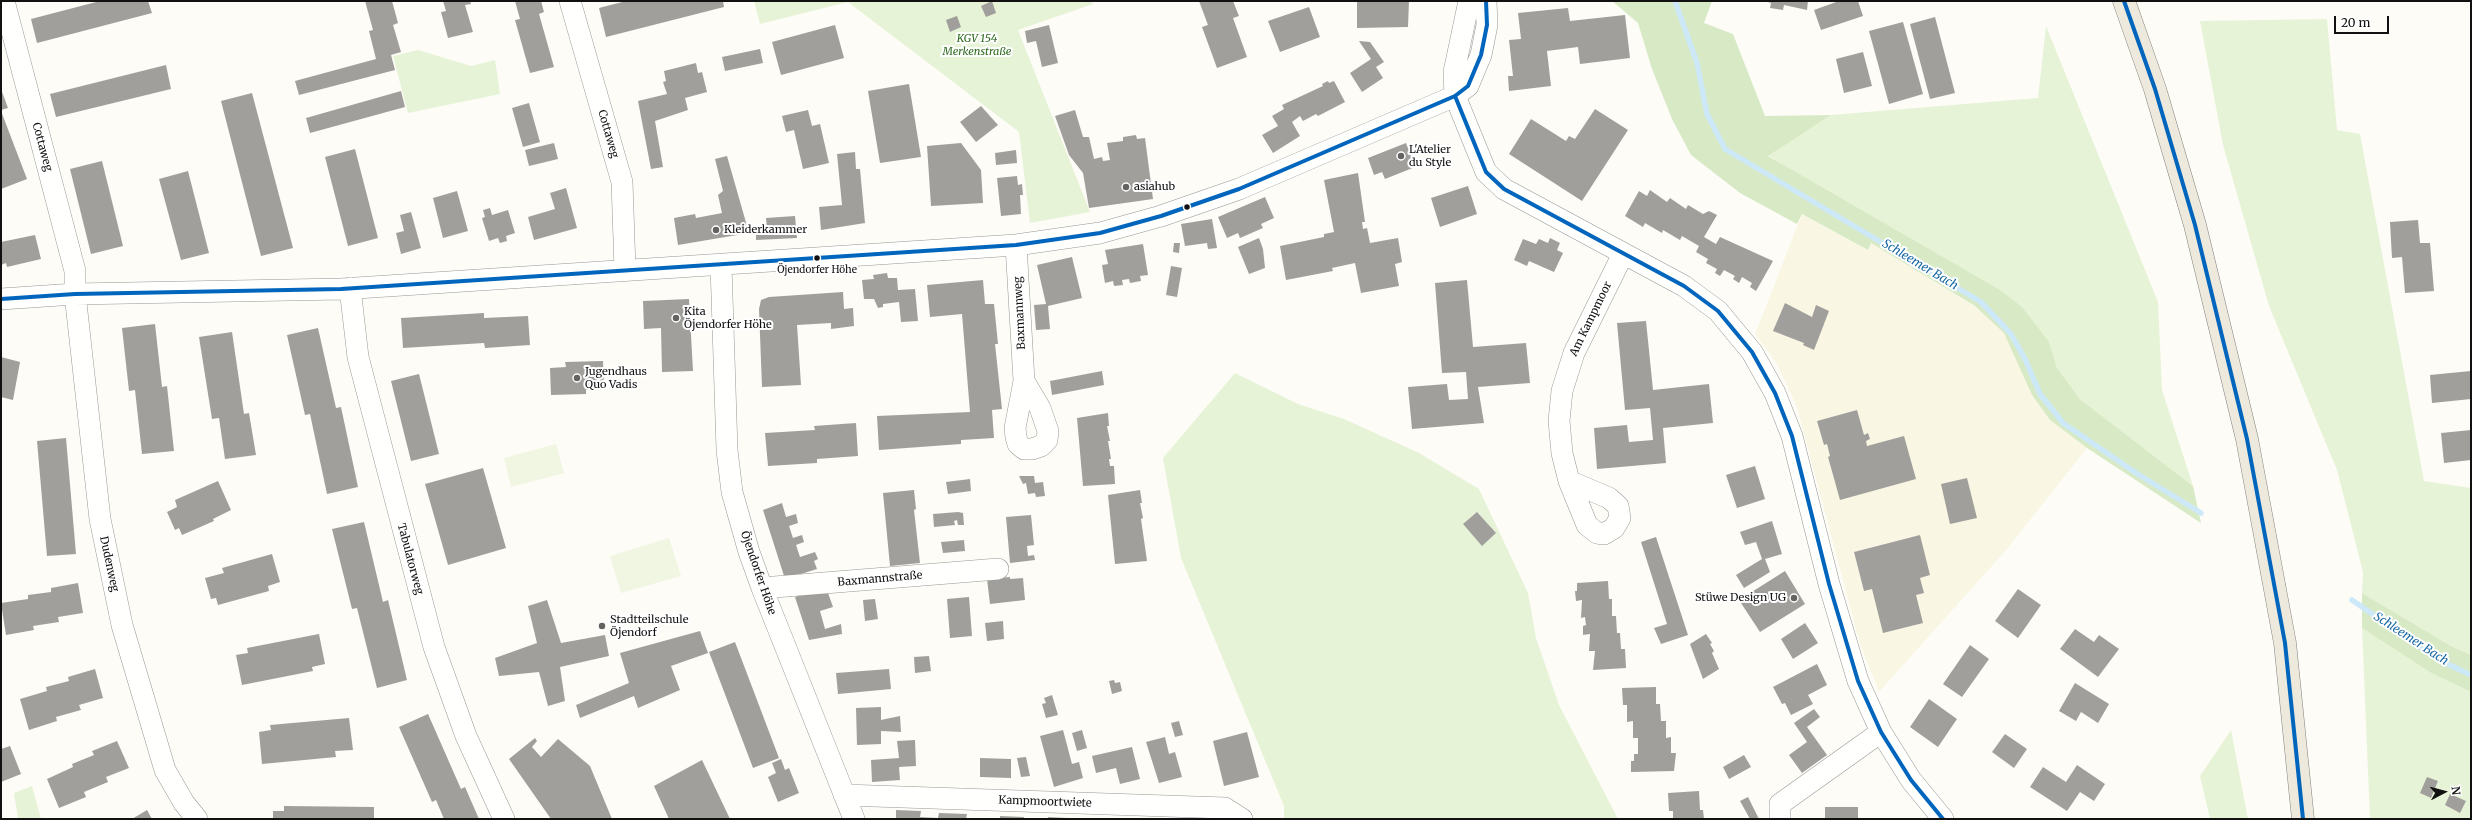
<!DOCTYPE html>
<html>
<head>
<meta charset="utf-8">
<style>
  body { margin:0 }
  #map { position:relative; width:2472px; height:820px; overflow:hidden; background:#fdfcf7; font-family:Merriweather,serif }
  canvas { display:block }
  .frame { position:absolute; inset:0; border:2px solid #111; pointer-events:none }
  .north { position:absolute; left:2424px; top:772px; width:40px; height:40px; -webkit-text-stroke:3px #fff; paint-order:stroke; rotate:84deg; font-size:11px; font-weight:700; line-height:16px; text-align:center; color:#111 }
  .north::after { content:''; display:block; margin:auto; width:14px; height:18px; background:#111; clip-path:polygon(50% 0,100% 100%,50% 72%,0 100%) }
  .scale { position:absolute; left:2334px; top:16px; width:55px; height:18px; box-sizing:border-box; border:2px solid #111; border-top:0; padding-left:5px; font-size:12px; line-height:14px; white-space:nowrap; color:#111; -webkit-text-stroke:3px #fff; paint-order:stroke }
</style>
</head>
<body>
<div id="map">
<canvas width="2472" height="820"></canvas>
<div class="frame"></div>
<div class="north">N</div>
<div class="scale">20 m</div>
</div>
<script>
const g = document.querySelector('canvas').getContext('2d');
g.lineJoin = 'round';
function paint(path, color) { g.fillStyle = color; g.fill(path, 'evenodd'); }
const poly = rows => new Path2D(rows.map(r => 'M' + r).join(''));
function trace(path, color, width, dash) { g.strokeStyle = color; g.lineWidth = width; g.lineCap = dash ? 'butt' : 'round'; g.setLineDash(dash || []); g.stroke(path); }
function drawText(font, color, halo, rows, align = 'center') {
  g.font = font + ' Merriweather,serif'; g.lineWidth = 4; g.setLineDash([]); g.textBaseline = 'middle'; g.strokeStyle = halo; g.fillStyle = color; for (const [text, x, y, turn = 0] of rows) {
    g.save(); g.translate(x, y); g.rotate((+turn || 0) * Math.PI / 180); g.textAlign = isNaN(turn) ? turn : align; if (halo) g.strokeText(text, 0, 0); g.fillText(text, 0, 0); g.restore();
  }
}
paint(poly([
  [1802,214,1868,250,1871,243,1974,306,1989,317,2004,332,2050,420,2087,448,2007,549,1879,692,1860,644,1797,407,1777,364,1755,334]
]), '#f9f7e4');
paint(poly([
  [754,1,1091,1,1093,4,1018,30,1090,212,1030,223,1019,132,848,2,760,24],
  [2327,19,2337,130,2360,134,2424,481,2471,488,2471,655,2451,646,2362,593,2363,572,2337,470,2269,306,2223,145,2200,21],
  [2046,26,2158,302,2162,390,2193,486,2080,399,2057,368,2049,342,1768,155,1831,115,2038,98],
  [418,50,471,66,495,60,500,94,408,113,393,56],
  [1235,373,1298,404,1344,419,1419,453,1479,489,1528,593,1536,638,1559,705,1618,819,1284,819,1284,806,1181,558,1163,458],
  [2362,628,2431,673,2471,692,2471,819,2370,819],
  [2231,730,2248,819,2210,819,2200,776],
  [32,786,41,819,18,819,14,793]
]), '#e7f3d7');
paint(poly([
  [1612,1,1712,1,1704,23,1733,34,1765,116,1831,115,1768,156,2000,290,2022,307,2049,342,2057,368,2080,399,2193,486,2201,523,2087,448,2050,420,2032,395,2004,333,1975,306,1871,243,1868,250,1802,214,1797,224,1740,193,1691,155,1672,119,1652,69,1638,23],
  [2362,593,2451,646,2471,655,2471,692,2431,673,2362,628]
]), '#d8eac5');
paint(poly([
  [556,444,564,473,511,487,504,458],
  [669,538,681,576,621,593,610,556]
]), '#f0f6e1');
trace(poly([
  [1675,1,1697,63,1707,114,1725,149,1981,302,2011,334,2025,359,2040,394,2063,423,2136,473,2201,513],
  [2352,600,2439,660,2471,675]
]), '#cde8f7', 5.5);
paint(poly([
  [100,1,148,1,152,13,37,43,31,19],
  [365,1,392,1,398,23,393,25,401,52,391,55,395,70,299,95,295,81,376,59,369,31,373,30],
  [443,1,470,1,471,4,465,5,473,32,448,38,441,12,446,11],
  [515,1,541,1,544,12,539,14,554,67,530,73,515,20,520,19],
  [626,1,723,1,724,7,606,37,599,8],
  [992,1,996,13,986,17,981,6],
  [1199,1,1233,1,1239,16,1233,18,1247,57,1217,68,1202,27,1208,25],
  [1357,1,1409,1,1408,27,1357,28],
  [1765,1,1808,1,1807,10,1784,5,1783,10,1770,8,1771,3],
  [1839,1,1858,1,1863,16,1821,30,1814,10],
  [1309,7,1320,37,1280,52,1268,21],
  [1568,8,1570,21,1625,15,1630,58,1580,64,1578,47,1547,51,1551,86,1509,91,1508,76,1513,76,1509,40,1521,39,1518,13],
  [957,16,961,27,950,32,946,20],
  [1935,17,1955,93,1930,99,1910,24],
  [1903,22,1923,94,1889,104,1869,31],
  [835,25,844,58,781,75,772,42],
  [1049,25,1058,63,1042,67,1036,41,1027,43,1025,31],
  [1359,41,1370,42,1384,62,1376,67,1383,78,1362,92,1350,73,1371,59],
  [760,49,763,63,725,71,722,57],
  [1863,52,1872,86,1844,93,1836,59],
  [696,63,698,73,702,72,707,92,685,98,688,110,655,121,663,167,651,169,638,101,667,94,663,82,666,81,664,71],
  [166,65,171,89,56,117,50,94],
  [1328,81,1329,83,1334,81,1345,102,1318,116,1316,114,1303,121,1300,116,1292,122,1300,136,1273,153,1262,135,1278,126,1272,116,1284,109,1282,105,1323,86,1322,84],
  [909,84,921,157,880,163,868,91],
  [1,89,8,108,1,110],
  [401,91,405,107,310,133,306,118],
  [252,93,293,248,261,256,221,101],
  [529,103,540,142,523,147,512,108],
  [981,106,998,125,976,142,960,122],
  [1595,109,1628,130,1582,201,1509,154,1531,119,1566,141,1569,136,1575,139],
  [808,110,812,126,820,124,829,163,803,169,794,130,786,132,782,116],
  [1075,110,1083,137,1089,137,1094,159,1102,157,1103,161,1110,160,1107,143,1123,141,1123,137,1136,135,1137,139,1145,138,1153,199,1089,208,1083,173,1069,155,1055,116],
  [1,111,27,179,1,189],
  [554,143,558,159,529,166,525,150],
  [961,143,981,170,983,203,931,206,927,146],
  [1406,143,1415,167,1385,179,1382,172,1374,175,1368,158],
  [355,149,378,238,348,246,325,157],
  [1016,150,1017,163,996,165,995,153],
  [855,152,856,169,860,169,865,223,821,230,819,207,842,205,837,154],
  [727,156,749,233,678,245,674,218,695,214,696,218,722,213,718,195,723,191,715,159],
  [102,161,123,246,91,254,70,169],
  [188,171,209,253,181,260,159,179],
  [1358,173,1365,222,1362,222,1363,229,1367,228,1370,243,1398,238,1402,262,1395,264,1399,286,1361,293,1355,263,1332,268,1333,271,1286,280,1280,246,1324,237,1324,234,1334,232,1324,180],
  [1017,176,1018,185,1022,184,1023,195,1020,195,1021,214,1001,216,997,178],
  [1468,186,1477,214,1440,227,1431,198],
  [566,188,577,228,534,240,528,217,555,209,550,193],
  [1650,190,1667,202,1670,198,1686,209,1688,205,1703,214,1709,211,1717,215,1704,237,1716,244,1720,237,1773,261,1756,291,1750,287,1752,283,1742,277,1739,283,1733,279,1735,276,1724,270,1720,276,1715,273,1717,269,1706,263,1708,259,1696,252,1699,246,1682,236,1680,240,1663,230,1662,233,1645,223,1643,227,1625,216,1639,191,1647,196],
  [457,191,468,231,443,238,433,198],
  [1265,197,1274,218,1261,224,1263,228,1240,238,1238,233,1227,238,1218,217],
  [490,208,492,215,508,210,515,233,506,236,507,241,500,243,498,238,489,241,482,218,485,217,483,210],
  [411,212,421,248,401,254,396,233,404,231,400,215],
  [795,216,797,238,756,240,756,230,767,229,766,218],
  [1212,219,1217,248,1208,249,1207,243,1185,246,1181,224],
  [2418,220,2420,243,2430,243,2434,291,2405,293,2402,257,2392,258,2390,222],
  [35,235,41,259,7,267,6,263,1,265,1,242],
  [1259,238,1263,249,1265,268,1249,274,1238,247],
  [1550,238,1560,243,1557,250,1563,253,1554,272,1529,261,1527,266,1514,260,1523,239,1536,244,1539,239,1548,243],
  [1174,243,1180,243,1179,253,1173,252],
  [1143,244,1148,275,1140,276,1141,281,1130,283,1129,279,1122,280,1123,285,1114,286,1113,281,1105,283,1102,265,1108,264,1105,250],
  [1072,257,1082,298,1048,306,1050,329,1036,330,1034,305,1046,304,1037,265],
  [1171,266,1182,268,1177,297,1166,295],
  [887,273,888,278,897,278,898,290,915,289,918,321,901,322,899,302,883,304,883,307,878,308,874,299,864,299,862,280,874,279,873,275],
  [983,280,985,304,994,304,998,344,995,344,1002,409,992,410,994,438,961,440,961,444,879,450,877,416,970,412,962,314,930,317,927,285],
  [1467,280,1473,347,1526,343,1530,383,1478,387,1484,423,1412,429,1408,387,1447,384,1449,400,1468,399,1466,372,1442,373,1435,283],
  [843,292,844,309,853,308,854,326,831,329,831,323,797,325,801,385,762,387,759,309,761,300,769,297],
  [689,299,693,371,662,372,661,328,644,329,643,301],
  [1785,303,1812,317,1816,305,1829,311,1814,350,1803,345,1804,343,1773,331],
  [484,313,484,318,528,316,530,345,485,348,484,343,403,348,401,318],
  [1646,321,1653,390,1709,384,1713,423,1663,428,1666,463,1597,469,1594,428,1627,425,1629,442,1653,440,1650,408,1625,410,1617,323],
  [155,324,162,387,167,386,174,451,142,454,135,390,129,391,122,328],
  [318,328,336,408,341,407,358,487,327,494,310,414,305,415,287,335],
  [232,332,244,414,249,413,256,455,225,459,219,418,212,419,199,337],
  [1,357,20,362,13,400,1,397],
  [603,361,604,389,586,390,586,394,551,395,550,368,566,367,565,362],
  [1102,371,1104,385,1052,395,1050,381],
  [2471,371,2471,399,2432,403,2430,375],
  [419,374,439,454,411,461,391,381],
  [1857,410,1864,435,1868,433,1870,439,1866,441,1867,446,1904,436,1916,479,1840,500,1828,457,1830,456,1827,444,1824,445,1817,421],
  [1108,413,1109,426,1107,426,1110,441,1108,441,1111,459,1109,459,1110,466,1114,466,1115,484,1083,486,1077,418],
  [856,423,858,456,817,459,817,463,768,466,765,433,815,430,814,426],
  [2471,430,2471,460,2444,463,2441,433],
  [66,438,76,554,47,556,37,441],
  [1755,466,1765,499,1737,508,1726,475],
  [483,468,506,548,448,565,425,484],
  [1019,476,1034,476,1035,483,1043,482,1045,496,1036,497,1035,493,1028,494,1026,483,1023,484],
  [1967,478,1977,518,1950,524,1941,484],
  [970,479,971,491,948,494,946,482],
  [218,481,231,510,213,519,214,521,182,535,179,528,175,530,167,512,177,507,175,500],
  [914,490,916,509,914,510,920,563,890,566,883,493],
  [1140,490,1142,503,1140,503,1143,518,1141,519,1147,561,1115,564,1108,495],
  [782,503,786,517,796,514,798,523,789,526,793,538,802,535,804,542,796,545,800,557,815,552,818,559,814,561,817,569,785,579,763,510],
  [958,512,963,513,964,525,958,525,957,520,954,521,955,525,934,527,933,514],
  [1477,512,1496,533,1482,546,1463,524],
  [1031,515,1034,545,1027,546,1028,556,1034,555,1035,560,1010,563,1006,517],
  [1772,521,1782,554,1765,559,1770,572,1744,588,1736,575,1762,559,1756,542,1745,545,1740,532],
  [364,522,383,602,388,600,407,680,377,688,357,608,352,609,332,529],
  [1920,535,1930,575,1920,578,1924,593,1916,595,1923,623,1883,633,1872,589,1864,591,1854,552],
  [1656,537,1688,635,1661,644,1654,628,1667,624,1641,542],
  [964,540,965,551,943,553,941,542],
  [272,554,280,582,268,586,269,591,218,605,216,598,211,599,205,578,224,573,222,568],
  [1785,571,1805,604,1760,632,1739,600],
  [1010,577,1010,579,1023,578,1025,600,990,604,987,579],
  [1608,581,1609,599,1612,599,1612,616,1616,616,1617,633,1620,633,1621,649,1625,649,1626,668,1593,670,1595,651,1589,651,1590,634,1583,635,1583,626,1586,625,1585,617,1581,618,1582,600,1576,601,1575,591,1577,591,1577,583],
  [78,583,83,613,58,617,59,622,33,626,34,630,6,635,1,603,28,599,28,595,51,592,51,588],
  [2018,589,2041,605,2018,638,1995,621],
  [827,590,833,607,820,611,825,629,841,624,842,634,809,640,795,597,814,591],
  [969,597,972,636,950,638,947,599],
  [875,599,878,619,865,621,863,600],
  [547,600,561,643,605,635,609,656,560,667,565,701,548,706,539,672,499,676,495,658,537,643,528,606],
  [1003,621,1004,639,987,641,985,623],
  [1805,623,1818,643,1793,659,1781,639],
  [2075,629,2094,642,2099,635,2119,649,2098,677,2060,649],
  [700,631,708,653,671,666,680,690,638,708,634,696,580,718,576,705,629,683,620,653],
  [319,634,325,664,312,667,313,671,242,685,236,655,248,653,247,648],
  [1706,634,1712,643,1710,644,1714,651,1712,653,1719,669,1703,679,1690,644],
  [735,642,779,758,753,768,709,652],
  [1970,645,1989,659,1962,697,1943,684],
  [929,656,931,671,915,673,914,657],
  [1817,664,1827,685,1808,695,1813,704,1791,715,1785,703,1782,704,1773,687],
  [95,669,103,698,79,705,81,710,56,717,57,721,29,730,20,699,47,691,46,687,69,681,68,677],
  [889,669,891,689,838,694,836,673],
  [1114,680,1115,683,1120,682,1122,691,1112,694,1109,681],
  [2075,683,2109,704,2098,723,2081,712,2076,721,2059,711],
  [1656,687,1656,704,1660,704,1661,721,1666,721,1666,738,1671,737,1671,753,1676,753,1674,771,1631,772,1631,761,1634,761,1634,754,1638,754,1638,738,1633,738,1633,721,1627,722,1627,705,1623,705,1622,688],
  [1052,695,1058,715,1046,718,1042,704,1046,703,1044,698],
  [1929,699,1957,719,1938,747,1910,727],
  [881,707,881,720,900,716,901,732,881,731,881,744,857,745,856,708],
  [1814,709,1820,717,1807,727,1827,755,1802,773,1789,755,1807,742,1794,723],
  [428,714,461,789,465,787,479,819,444,819,436,800,432,802,399,727],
  [349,718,353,750,335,751,336,757,262,764,259,732,271,730,270,725],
  [1179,721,1183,735,1175,737,1171,723],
  [1063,730,1072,764,1079,762,1083,778,1054,787,1040,736],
  [1082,730,1087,748,1077,751,1072,733],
  [1247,732,1259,777,1224,786,1213,741],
  [2005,734,2027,749,2014,768,1992,752],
  [1165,737,1169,754,1175,752,1182,777,1159,783,1146,742],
  [535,738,537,741,532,747,541,757,558,739,590,766,612,819,551,819,509,759],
  [915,740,916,766,899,767,900,780,872,782,871,760,899,758,897,741],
  [117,741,129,768,106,777,108,782,84,792,86,797,59,808,47,779,73,767,72,764,94,755,92,751],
  [10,746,21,774,1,782,1,749],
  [1132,747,1140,779,1120,784,1116,768,1096,773,1092,756],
  [1744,755,1751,767,1729,779,1723,767],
  [1026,757,1030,776,1021,777,1017,758],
  [980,758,1011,759,1011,778,980,777],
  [781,759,785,770,789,768,799,793,778,802,768,777,776,773,772,763],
  [702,760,730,819,669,819,654,786],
  [2077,765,2105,784,2094,801,2080,792,2067,811,2030,787,2043,767,2066,782],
  [2427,777,2438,781,2431,798,2420,793],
  [1699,791,1700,810,1703,810,1704,819,1673,819,1673,811,1669,811,1668,793],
  [2450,794,2466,801,2460,813,2445,805],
  [1748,797,1759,819,1750,819,1740,801],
  [284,806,374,807,374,819,273,819,273,811,284,811],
  [1825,807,1858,807,1858,819,1825,819],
  [147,810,152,819,132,819],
  [896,810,921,811,920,817,938,818,939,813,967,814,966,819,896,819],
  [1000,816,1024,817,1024,819,1000,819],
  [1048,817,1067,818,1067,819,1048,819]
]), '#a19f9c');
const minor = poly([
  [4,1,75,271,75,294,100,519,122,625,165,770,184,803,197,819],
  [570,1,622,182,625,269],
  [1469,1,1454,72,1455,96,1486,172,1504,189,1684,286,1718,311,1752,352,1775,393,1792,436,1829,584,1858,681,1881,732,1911,780,1943,819],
  [1016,245,1024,381,1015,428,1016,437,1018,444,1024,449,1032,449,1041,446,1047,440,1048,431,1040,408,1024,381],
  [721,265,727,450,732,492,749,552,762,588,854,819],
  [350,288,358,357,434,647,466,736,504,819],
  [1,299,75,294,341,289,1016,245,1100,233,1161,216,1239,189,1455,96,1468,86,1481,55,1487,25,1486,1],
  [1569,481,1609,498,1618,506,1620,518,1614,528,1604,534,1597,533,1587,525,1569,481,1562,453,1559,421,1562,391,1574,353,1623,254],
  [762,588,998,569],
  [844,795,1225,808,1242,819],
  [1780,819,1780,804,1881,732]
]);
const major = poly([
  [2124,1,2155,89,2195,225,2247,439,2285,643,2303,819]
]);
trace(minor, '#979795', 22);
trace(major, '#858482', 23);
trace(minor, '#fffffe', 21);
trace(major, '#ede9dc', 22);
trace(poly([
  [2124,1,2155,89,2195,225,2247,439,2285,643,2303,819],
  [1455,96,1486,172,1504,189,1684,286,1718,311,1752,352,1775,393,1792,436,1829,584,1858,681,1881,732,1911,780,1943,819],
  [1,299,75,294,341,289,1016,245,1100,233,1161,216,1239,189,1455,96,1468,86,1481,55,1487,25,1486,1]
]), '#0065bd', 4);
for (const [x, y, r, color] of [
  [1401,156,4,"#646362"],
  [1126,187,4,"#646362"],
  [1187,207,3.5,"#111"],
  [716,230,4,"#646362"],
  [817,258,3.5,"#111"],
  [676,318,4,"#646362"],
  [577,378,4,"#646362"],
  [1794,598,4,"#646362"],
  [602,626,4,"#646362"]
]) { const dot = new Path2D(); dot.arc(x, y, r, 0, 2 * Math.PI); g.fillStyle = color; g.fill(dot); trace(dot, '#fff', 1.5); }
drawText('10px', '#111', '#fff', [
  ["Öjendorfer Höhe",817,270]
]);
drawText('italic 11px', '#2f6b1f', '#fff', [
  ["KGV 154",977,39],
  ["Merkenstraße",977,52]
]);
drawText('11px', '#111', '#fff', [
  ["Cottaweg",608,134,74],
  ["Cottaweg",42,147,75],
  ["Baxmannweg",1020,313,-93],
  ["Am Kampmoor",1591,319,-64],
  ["Tabulatorweg",410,559,75],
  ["Dudenweg",109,564,78],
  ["Öjendorfer Höhe",758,573,71],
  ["Baxmannstraße",880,579,-5],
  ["Kampmoortwiete",1045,802,2]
]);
drawText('11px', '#111', '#fff', [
  ["L'Atelier",1409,150],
  ["du Style",1409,163],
  ["asiahub",1134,187],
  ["Kleiderkammer",724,230],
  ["Kita",684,312],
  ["Öjendorfer Höhe",684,325],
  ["Jugendhaus",585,372],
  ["Quo Vadis",585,385],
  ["Stüwe Design UG",1786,598,"right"],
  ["Stadtteilschule",610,620],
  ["Öjendorf",610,633]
], 'left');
drawText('italic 12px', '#1768a6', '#fff', [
  ["Schleemer Bach",1920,265,31],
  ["Schleemer Bach",2411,639,33]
]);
</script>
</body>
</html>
